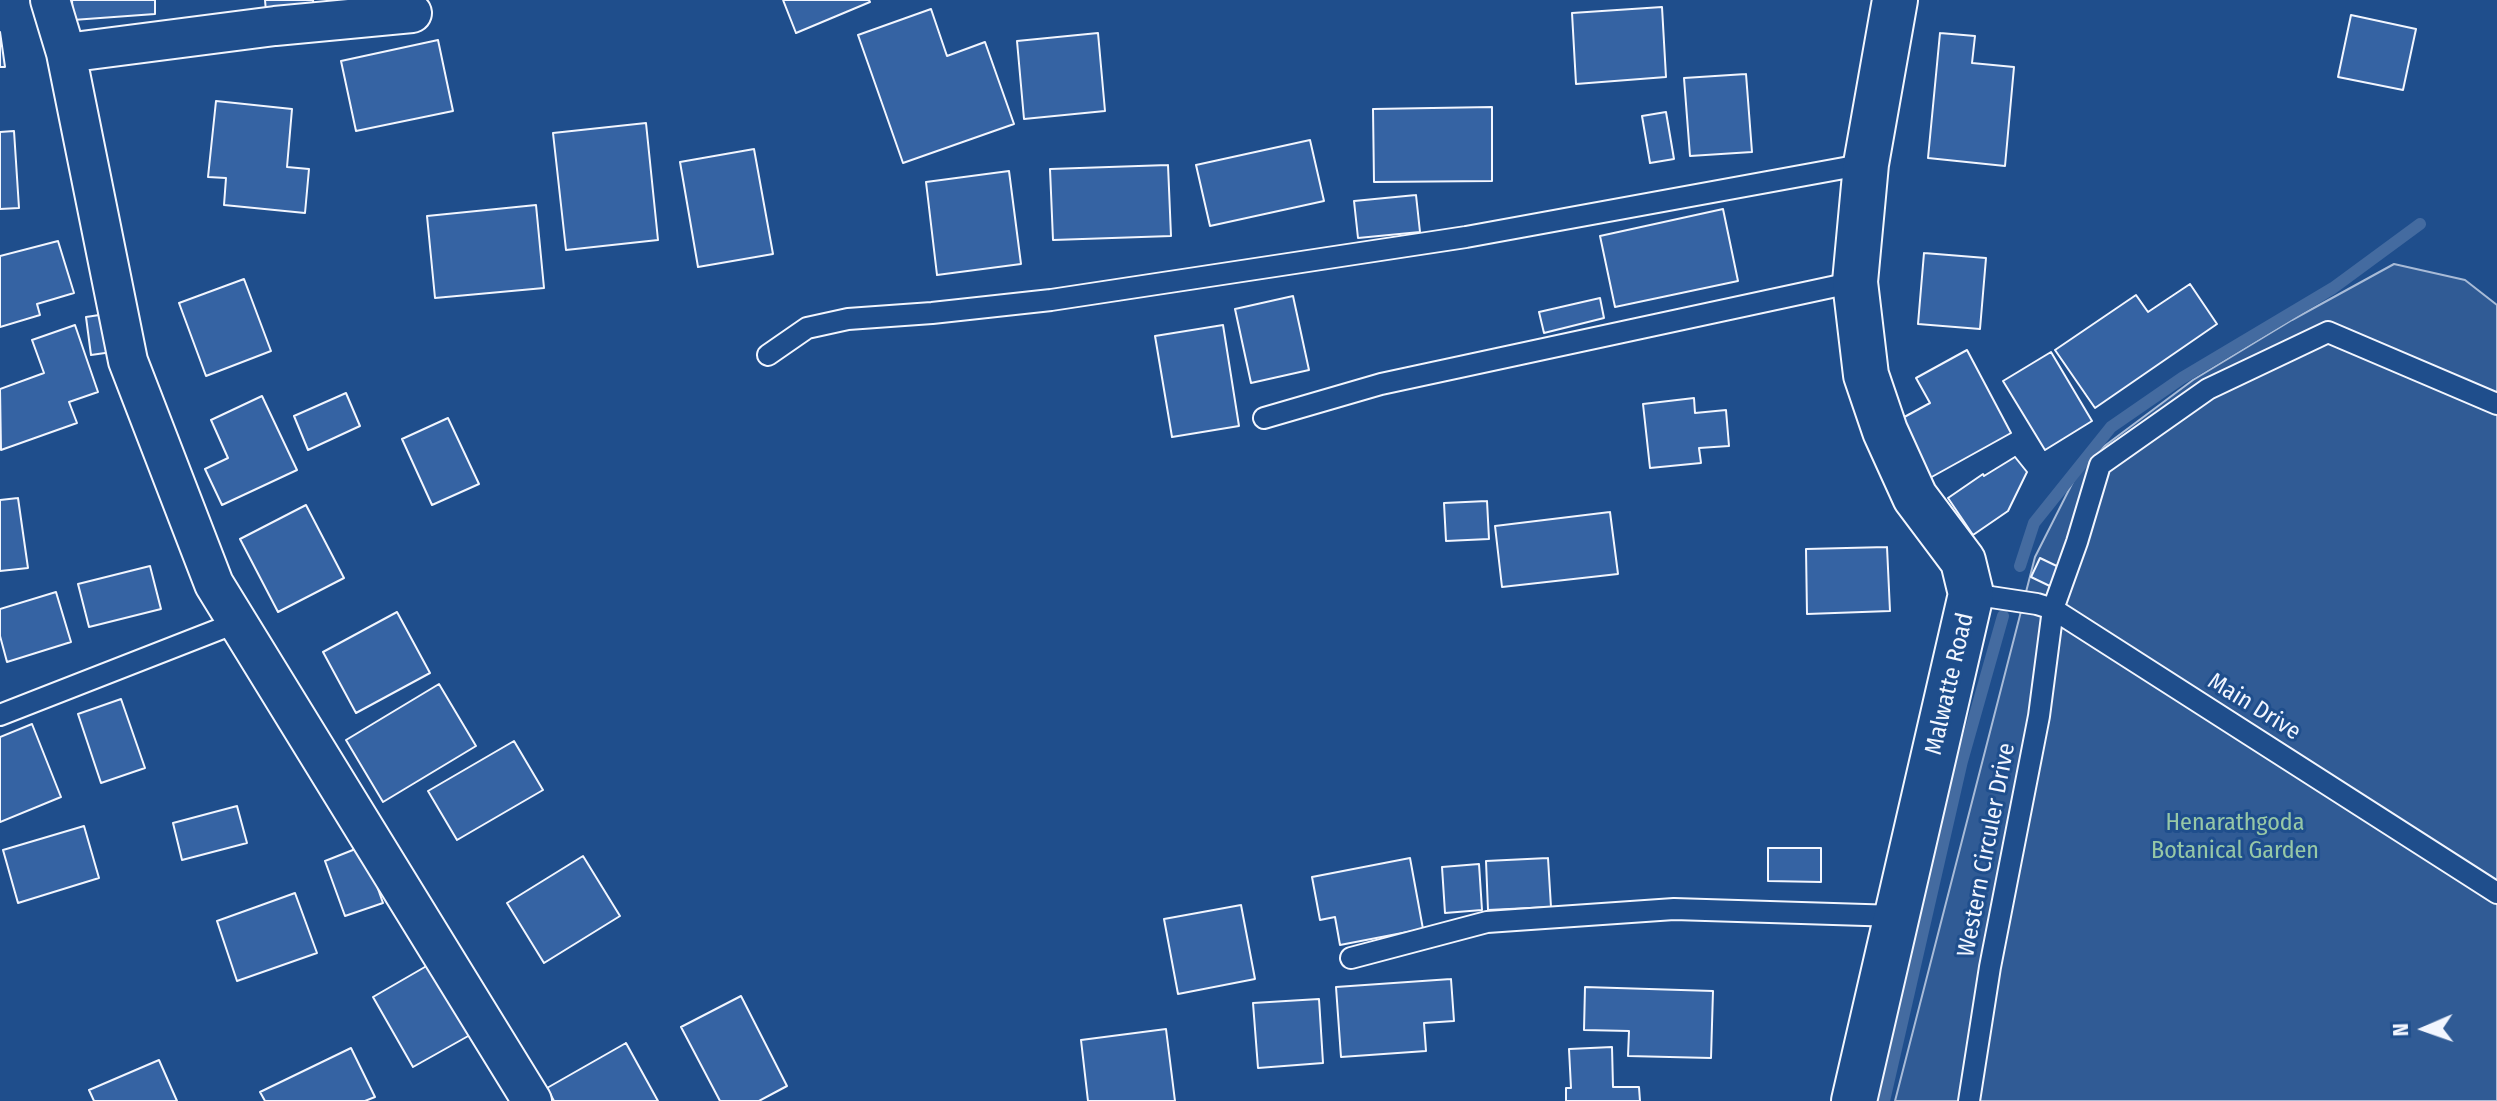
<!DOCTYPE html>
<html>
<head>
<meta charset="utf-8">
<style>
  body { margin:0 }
  #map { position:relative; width:2497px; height:1101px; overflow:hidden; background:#1f4e8c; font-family:"Fira Sans Condensed",sans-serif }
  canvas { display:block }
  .north { position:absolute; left:2385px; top:989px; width:80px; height:80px; -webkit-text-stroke:6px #1f4e8c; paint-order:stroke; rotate:268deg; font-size:22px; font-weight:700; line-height:32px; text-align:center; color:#f2f6ff }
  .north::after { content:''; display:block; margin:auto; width:28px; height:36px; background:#f2f6ff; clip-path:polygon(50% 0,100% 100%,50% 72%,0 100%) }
</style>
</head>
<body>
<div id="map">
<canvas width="2497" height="1101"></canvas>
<div class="north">N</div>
</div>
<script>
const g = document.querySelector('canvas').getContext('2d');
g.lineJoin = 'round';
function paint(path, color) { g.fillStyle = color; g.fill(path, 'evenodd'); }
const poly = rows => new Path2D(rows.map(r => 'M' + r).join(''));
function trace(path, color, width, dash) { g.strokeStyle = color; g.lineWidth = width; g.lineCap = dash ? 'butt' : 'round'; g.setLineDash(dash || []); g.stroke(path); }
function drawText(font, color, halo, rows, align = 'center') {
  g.font = font + ' "Fira Sans Condensed",sans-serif'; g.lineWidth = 6; g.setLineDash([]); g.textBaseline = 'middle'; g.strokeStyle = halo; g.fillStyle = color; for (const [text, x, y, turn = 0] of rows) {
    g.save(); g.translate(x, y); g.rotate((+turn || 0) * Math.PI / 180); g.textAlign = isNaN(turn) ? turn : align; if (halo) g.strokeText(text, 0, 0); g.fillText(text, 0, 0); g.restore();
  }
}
const built = poly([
  [2394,264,2465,280,2497,305,2497,1101,1895,1101,2035,557,2083,462,2193,380,2292,320,2394,264]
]);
paint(built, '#305b95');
trace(built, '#a8bbd7', 2);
trace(poly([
  [2020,566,2034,523,2111,427,2182,378,2333,288,2420,224],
  [1884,1101,1962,761,2003,616]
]), '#446ba0', 12);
const building = poly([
  [72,0,155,0,155,14,73,20,72,0],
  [265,0,313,0,315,17,267,23,265,0],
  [783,0,869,0,870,2,796,33,783,0],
  [1662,7,1666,77,1576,84,1572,13,1662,7],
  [931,9,947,56,985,42,1014,124,903,163,858,35,931,9],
  [2351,15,2416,29,2403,90,2338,77,2351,15],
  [0,32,5,67,0,67,0,32],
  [1098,33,1105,111,1024,119,1017,41,1098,33],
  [1940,33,1975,36,1972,63,2014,67,2005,166,1928,158,1940,33],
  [438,40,453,111,356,131,341,61,438,40],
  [1746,74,1752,152,1690,156,1684,78,1746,74],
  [216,101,292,109,287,167,309,169,305,213,224,205,226,178,208,177,216,101],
  [1492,107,1492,181,1374,182,1373,109,1492,107],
  [1666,112,1674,159,1650,163,1642,116,1666,112],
  [646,123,658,240,566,250,553,133,646,123],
  [14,131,19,208,0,209,0,132,14,131],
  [1310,140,1324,201,1210,226,1196,165,1310,140],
  [754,149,773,254,698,267,680,162,754,149],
  [1168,165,1171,236,1053,240,1050,169,1168,165],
  [1009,171,1021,264,937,275,926,182,1009,171],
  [1416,195,1420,232,1358,238,1354,201,1416,195],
  [536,205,544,288,435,298,427,216,536,205],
  [1723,209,1738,281,1615,307,1600,236,1723,209],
  [58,241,74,293,37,304,40,315,0,327,0,256,58,241],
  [1924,253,1986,258,1980,329,1918,324,1924,253],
  [244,279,271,351,206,376,179,303,244,279],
  [2190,284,2217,324,2095,408,2055,350,2136,295,2148,312,2190,284],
  [1293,296,1309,370,1251,383,1235,309,1293,296],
  [1600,298,1604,318,1544,333,1539,312,1600,298],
  [106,314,112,352,91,355,86,317,106,314],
  [75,325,98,392,69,402,77,423,1,450,0,389,44,373,32,340,75,325],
  [1223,325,1239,426,1172,437,1155,336,1223,325],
  [1967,350,2011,433,1928,479,1897,421,1930,403,1916,378,1967,350],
  [2051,352,2092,421,2045,450,2003,381,2051,352],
  [346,393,360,426,308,450,294,416,346,393],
  [262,396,297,470,222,505,205,469,228,458,211,420,262,396],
  [1694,398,1695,413,1726,410,1729,446,1699,448,1701,463,1650,468,1643,404,1694,398],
  [448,418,479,484,432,505,402,439,448,418],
  [2015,457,2027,472,2008,511,1973,535,1948,498,1983,474,1984,476,2015,457],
  [18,498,28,568,0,571,0,500,18,498],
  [1487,501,1489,539,1446,541,1444,503,1487,501],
  [306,505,344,578,278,612,240,539,306,505],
  [1610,512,1618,574,1502,587,1495,526,1610,512],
  [1887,547,1890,611,1807,614,1806,549,1887,547],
  [2040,558,2065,570,2056,589,2031,577,2040,558],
  [150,566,161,609,89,627,78,584,150,566],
  [56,592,71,642,7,662,0,636,0,609,56,592],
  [397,612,430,673,356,713,323,652,397,612],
  [439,684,476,746,383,802,346,740,439,684],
  [121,699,145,768,101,783,78,714,121,699],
  [32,724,61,797,0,822,0,737,32,724],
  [514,741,543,790,457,840,428,791,514,741],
  [237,806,247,843,182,860,173,823,237,806],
  [84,826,99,878,18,903,3,850,84,826],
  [363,846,383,903,345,916,325,861,363,846],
  [1768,848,1821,848,1821,882,1768,881,1768,848],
  [583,856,620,916,544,963,507,903,583,856],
  [1410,858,1423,929,1340,945,1335,917,1320,920,1312,877,1410,858],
  [1548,858,1551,907,1488,910,1486,861,1548,858],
  [1479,864,1482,910,1445,913,1442,867,1479,864],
  [295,893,317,953,237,981,217,921,295,893],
  [1241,905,1255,979,1178,994,1164,919,1241,905],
  [430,964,470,1035,413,1067,373,997,430,964],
  [1451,979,1454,1021,1424,1023,1426,1051,1341,1057,1336,987,1451,979],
  [1585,987,1713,991,1711,1058,1628,1056,1629,1031,1584,1030,1585,987],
  [741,996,787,1086,759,1101,720,1101,681,1027,741,996],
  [1319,999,1323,1063,1258,1068,1253,1003,1319,999],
  [1166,1029,1175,1101,1088,1101,1081,1040,1166,1029],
  [626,1043,658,1101,554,1101,547,1088,626,1043],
  [1612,1047,1613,1087,1639,1087,1640,1101,1566,1101,1566,1088,1571,1088,1569,1049,1612,1047],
  [351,1048,375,1097,365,1101,265,1101,260,1092,351,1048],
  [159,1060,177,1101,94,1101,89,1090,159,1060]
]);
paint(building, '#3563a3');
trace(building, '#f2f6ff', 2);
const lane = poly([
  [768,355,807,328,848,319,932,313,1051,300,1466,237,1866,164],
  [1264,418,1381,384,1855,282],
  [1971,594,2037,604,2053,609,2497,893],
  [0,715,238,622],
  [1351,958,1487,922,1674,909,1897,916],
  [1969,1101,1990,967,2039,716,2053,609,2077,542,2100,465,2208,389,2328,332,2497,404]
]);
const street = poly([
  [50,0,66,53,128,361,214,584,532,1101],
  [66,53,275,26,412,13]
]);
const secondary = poly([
  [1854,1101,1971,594,1963,561,1915,497,1885,431,1866,375,1855,282,1866,164,1895,0]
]);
trace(lane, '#f2f6ff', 24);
trace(street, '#f2f6ff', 42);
trace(secondary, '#f2f6ff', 48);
trace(lane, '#1f4e8c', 20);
trace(street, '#1f4e8c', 38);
trace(secondary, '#1f4e8c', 44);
drawText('24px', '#f2f6ff', '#1f4e8c', [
  ["Malwatte Road",1950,684,-77],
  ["Main Drive",2254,707,32],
  ["Western Circuler Drive",1987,850,-79]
]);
drawText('24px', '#97c8a6', '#1f4e8c', [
  ["Henarathgoda",2235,823],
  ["Botanical Garden",2235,851]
]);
</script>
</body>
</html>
